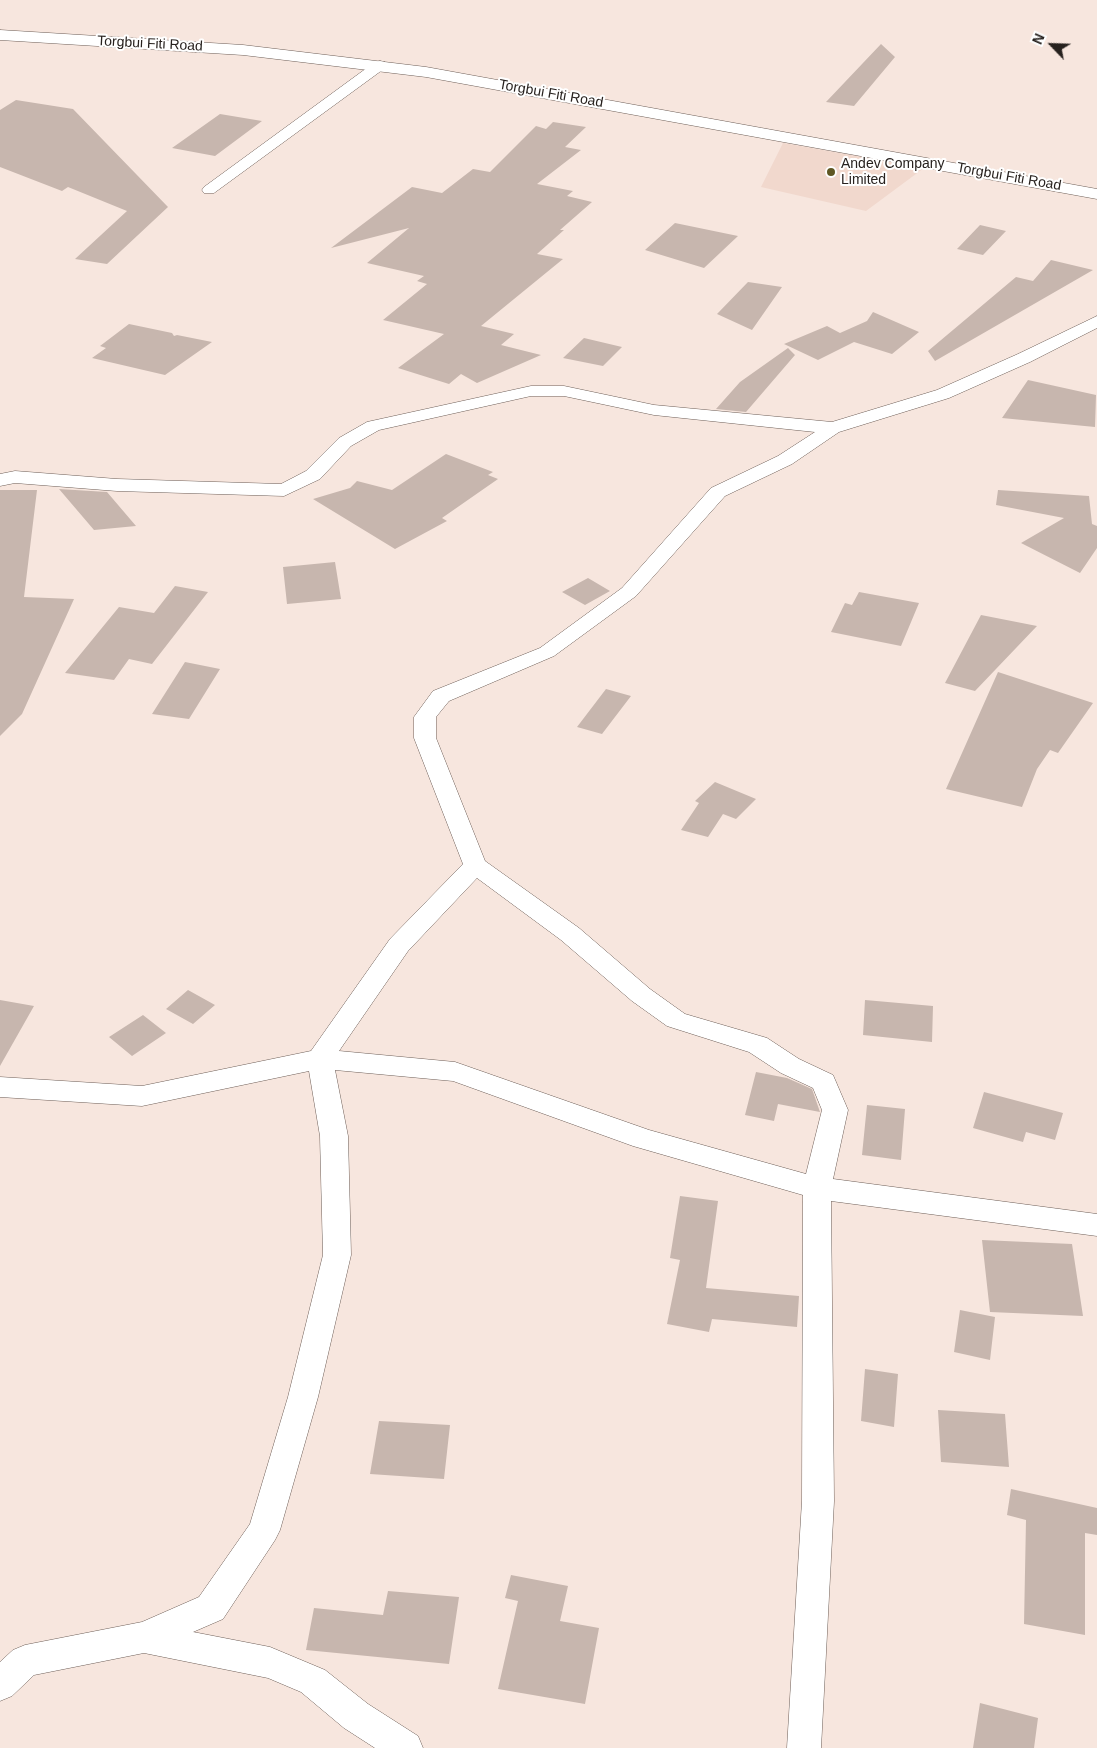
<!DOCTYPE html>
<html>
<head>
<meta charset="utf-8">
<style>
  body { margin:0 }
  #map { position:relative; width:1097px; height:1748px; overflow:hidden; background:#f7e6de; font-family:Helvetica,sans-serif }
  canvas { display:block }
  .north { position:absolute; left:1027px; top:20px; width:50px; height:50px; -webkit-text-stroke:4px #fff; paint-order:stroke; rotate:294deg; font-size:14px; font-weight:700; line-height:20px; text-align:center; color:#27211e }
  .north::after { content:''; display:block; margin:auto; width:18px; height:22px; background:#27211e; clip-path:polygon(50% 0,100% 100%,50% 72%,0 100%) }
</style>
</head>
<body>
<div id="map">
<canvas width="1097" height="1748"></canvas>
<div class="north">N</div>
</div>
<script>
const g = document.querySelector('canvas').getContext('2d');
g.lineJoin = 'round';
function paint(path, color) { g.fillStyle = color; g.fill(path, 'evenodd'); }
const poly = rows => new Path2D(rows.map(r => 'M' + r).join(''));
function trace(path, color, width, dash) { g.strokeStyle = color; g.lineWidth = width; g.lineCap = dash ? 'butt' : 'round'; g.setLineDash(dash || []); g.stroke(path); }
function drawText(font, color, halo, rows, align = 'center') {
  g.font = font + ' Helvetica,sans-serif'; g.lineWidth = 4; g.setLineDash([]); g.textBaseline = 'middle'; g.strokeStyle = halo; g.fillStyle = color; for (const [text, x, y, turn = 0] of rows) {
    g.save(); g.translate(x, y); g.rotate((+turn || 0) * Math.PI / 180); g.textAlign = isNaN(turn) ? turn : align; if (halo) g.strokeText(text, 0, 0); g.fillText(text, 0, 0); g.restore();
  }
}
paint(poly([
  [783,143,924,168,866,211,761,187]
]), '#f1d8cd');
paint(poly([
  [881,44,895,57,854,106,826,102],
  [16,100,73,109,168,207,107,264,75,259,127,211,68,187,62,191,0,167,0,110],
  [220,114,262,121,215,156,172,148],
  [553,122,586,127,565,147,581,150,537,184,573,191,567,196,592,202,560,230,564,230,537,254,563,259,481,326,514,334,501,345,541,355,477,383,461,374,449,384,398,368,444,334,383,320,427,284,417,281,424,276,367,263,409,228,331,248,412,187,442,193,473,169,490,172,536,126,546,129],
  [675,223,738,236,704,268,645,250],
  [980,225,1006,231,983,255,957,249],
  [1051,260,1093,270,935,361,928,351,1016,277,1033,281],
  [748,282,782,287,752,330,717,314],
  [873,312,919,332,892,354,854,342,818,360,784,344,827,326,840,333,867,321],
  [129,324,172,333,174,336,177,335,212,342,165,375,92,358,106,348,100,346],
  [584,338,622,347,603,366,563,358],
  [788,348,795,355,746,412,716,409,740,382],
  [1028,380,1096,395,1095,427,1002,418],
  [446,454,493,472,488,475,498,479,442,518,447,521,395,549,313,499,350,488,357,481,392,490],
  [59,489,107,492,136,526,94,530],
  [0,490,37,490,24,597,74,599,22,714,0,736],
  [998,490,1089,496,1092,524,1097,526,1097,548,1080,573,1021,543,1064,518,996,505],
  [335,562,341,599,287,604,283,567],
  [588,578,610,591,585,605,562,592],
  [175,586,208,592,152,664,129,659,114,680,65,673,119,607,154,613],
  [859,592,919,603,901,646,831,632,845,603,852,605],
  [981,615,1037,626,975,691,945,683],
  [185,662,220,669,189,719,152,714],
  [998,672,1093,703,1058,753,1050,750,1037,769,1022,807,946,789],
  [606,689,631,696,602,734,577,727],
  [715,782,756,799,736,819,723,814,708,837,681,830,699,803,695,801],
  [188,990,215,1005,193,1024,166,1009],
  [0,1000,34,1006,0,1066],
  [865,1000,933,1006,932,1042,863,1035],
  [143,1015,166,1033,132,1056,109,1037],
  [756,1072,787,1078,812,1089,820,1112,778,1104,774,1121,745,1115],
  [984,1092,1063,1113,1055,1140,1026,1132,1023,1142,973,1128],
  [867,1105,905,1109,901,1160,862,1155],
  [680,1196,718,1201,706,1288,799,1296,797,1327,712,1319,709,1332,667,1324,680,1260,670,1258],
  [982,1240,1072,1244,1083,1316,990,1312],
  [960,1310,995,1317,990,1360,954,1352],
  [865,1369,898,1374,894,1427,861,1421],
  [938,1410,1005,1414,1009,1467,941,1462],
  [379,1421,450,1425,444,1479,370,1474],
  [1011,1489,1097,1508,1097,1535,1085,1533,1085,1635,1024,1624,1026,1520,1007,1515],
  [511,1575,568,1586,560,1621,599,1628,585,1704,498,1689,518,1601,505,1598],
  [388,1591,459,1597,449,1664,306,1650,314,1608,383,1615],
  [980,1703,1038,1718,1034,1748,973,1748]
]), '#c7b6ae');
const street = poly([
  [380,61,385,62,387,65,385,68,214,193,204,193,202,190,204,187,375,62,380,61],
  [1097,316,1097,328,1030,362,949,398,839,432,792,464,725,496,636,596,554,656,449,701,436,717,436,738,485,861,579,928,650,989,685,1014,767,1038,799,1059,833,1075,848,1110,833,1179,1097,1214,1097,1236,831,1201,834,1501,821,1748,787,1748,802,1501,803,1195,633,1146,453,1081,335,1070,348,1136,351,1255,318,1397,280,1530,275,1540,223,1619,193,1632,270,1647,325,1670,368,1704,418,1736,423,1748,375,1748,344,1728,301,1692,268,1678,144,1653,34,1675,12,1696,0,1701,0,1662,13,1650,25,1645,142,1622,199,1597,250,1524,288,1397,323,1255,320,1136,309,1071,142,1106,0,1097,0,1077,142,1086,311,1051,390,939,463,864,414,738,414,717,433,691,540,648,622,588,711,488,778,456,815,432,654,415,564,396,531,396,379,430,351,446,320,479,284,496,117,491,15,483,0,486,0,474,15,471,117,479,281,484,306,471,339,438,367,422,531,386,564,386,654,405,832,422,937,390,1018,354,1097,316],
  [477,878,561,940,632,1001,667,1026,749,1052,781,1073,813,1088,822,1110,806,1174,649,1130,455,1062,339,1051,408,951,477,878]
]);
const secondary = poly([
  [0,30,243,45,426,67,1097,189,1097,199,426,77,243,55,0,40,0,30]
]);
trace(street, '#6e5f58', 1);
trace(secondary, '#6e5f58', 1);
paint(street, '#fff');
paint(secondary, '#fff');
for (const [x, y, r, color] of [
  [831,172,5,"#5f5723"]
]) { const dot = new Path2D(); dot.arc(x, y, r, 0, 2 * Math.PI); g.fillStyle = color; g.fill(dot); trace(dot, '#fff', 2); }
drawText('14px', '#27211e', '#fff', [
  ["Torgbui Fiti Road",150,44,3],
  ["Torgbui Fiti Road",551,94,10],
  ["Torgbui Fiti Road",1009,177,10]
]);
drawText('14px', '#27211e', '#fff', [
  ["Andev Company",841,164],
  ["Limited",841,180]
], 'left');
</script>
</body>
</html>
